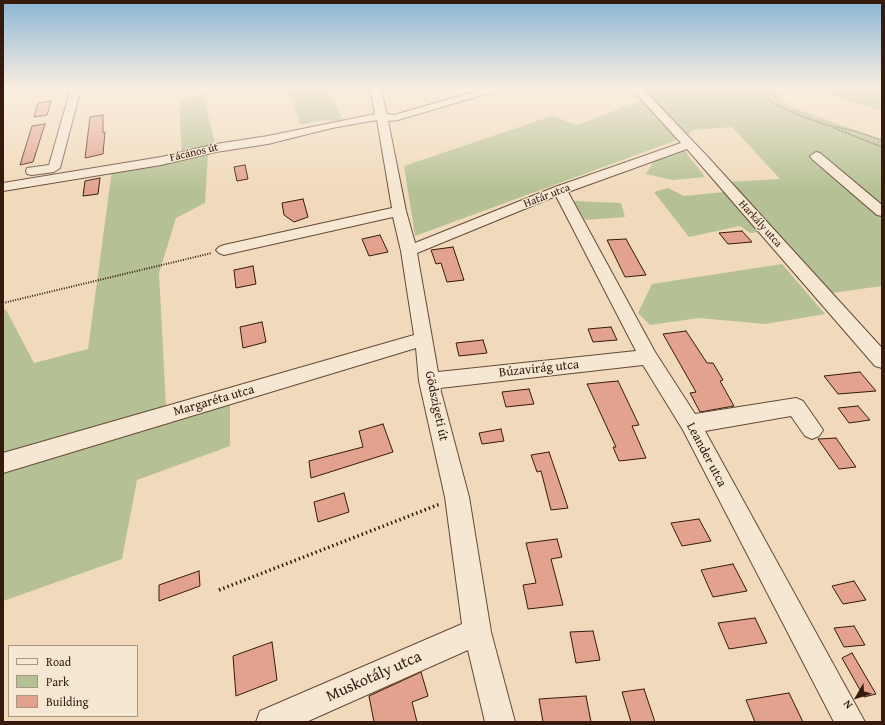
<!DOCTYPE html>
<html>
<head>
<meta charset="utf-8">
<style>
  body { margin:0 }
  #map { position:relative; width:885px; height:725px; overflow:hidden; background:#f1dabb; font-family:"Gentium Book Plus",serif }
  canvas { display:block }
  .frame { position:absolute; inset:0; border:4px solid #351a0d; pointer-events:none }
  .legend { position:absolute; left:8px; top:645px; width:130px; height:72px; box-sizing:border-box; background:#f6e7d3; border:1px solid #a99584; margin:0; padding:5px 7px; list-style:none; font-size:12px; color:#351a0d }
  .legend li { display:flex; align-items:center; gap:8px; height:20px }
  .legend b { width:20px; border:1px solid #a99584 }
  .north { position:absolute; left:837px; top:677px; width:40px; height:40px; -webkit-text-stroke:3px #f6e7d3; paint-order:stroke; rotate:231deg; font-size:11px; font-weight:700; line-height:16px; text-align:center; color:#351a0d }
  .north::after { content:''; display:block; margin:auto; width:14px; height:18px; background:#351a0d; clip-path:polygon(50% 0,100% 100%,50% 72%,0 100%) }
</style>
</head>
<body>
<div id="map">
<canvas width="885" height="725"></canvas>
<div class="frame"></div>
<ul class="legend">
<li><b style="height:5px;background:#f6e7d3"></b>Road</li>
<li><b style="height:11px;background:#b5c194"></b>Park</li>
<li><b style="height:11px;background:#e2a28e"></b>Building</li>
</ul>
<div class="north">N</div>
</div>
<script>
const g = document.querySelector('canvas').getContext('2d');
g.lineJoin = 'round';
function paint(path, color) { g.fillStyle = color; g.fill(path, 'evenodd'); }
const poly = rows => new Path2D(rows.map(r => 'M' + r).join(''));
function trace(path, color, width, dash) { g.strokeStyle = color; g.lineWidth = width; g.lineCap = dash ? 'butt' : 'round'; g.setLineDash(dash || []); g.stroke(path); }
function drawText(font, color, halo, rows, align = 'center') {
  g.font = font + ' "Gentium Book Plus",serif'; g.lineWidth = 3; g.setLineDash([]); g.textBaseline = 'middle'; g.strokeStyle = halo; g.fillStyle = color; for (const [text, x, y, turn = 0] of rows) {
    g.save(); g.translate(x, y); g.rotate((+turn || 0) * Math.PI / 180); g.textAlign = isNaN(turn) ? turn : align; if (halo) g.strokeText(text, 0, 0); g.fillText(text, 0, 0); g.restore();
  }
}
paint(poly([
  [286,88,371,88,371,89,329,93,343,120,318,121,300,125,294,104],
  [634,88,776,88,781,100,791,107,882,140,882,286,832,293,726,182,780,179,732,127,693,130,685,137,415,236,404,166,552,116,577,125,629,105,645,101],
  [806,88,882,88,882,111,820,92],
  [203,95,215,143,208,152,205,203,176,218,159,273,166,407,230,388,230,446,137,480,122,559,3,601,3,309,6,310,34,363,88,349,112,170,182,160,179,99],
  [685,151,705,177,673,180,646,174,654,161],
  [668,188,684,196,725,192,759,232,750,233,740,226,689,237,654,192],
  [574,201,621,203,625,217,585,220],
  [782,264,825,314,765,324,699,318,650,325,638,313,652,284]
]), '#b5c194');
const building = poly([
  [51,101,47,115,34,117,38,103,51,101],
  [103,115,103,133,105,132,103,154,85,158,90,117,103,115],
  [45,124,33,162,20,165,32,126,45,124],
  [245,165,248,179,237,181,234,167,245,165],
  [100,178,98,194,83,196,85,181,100,178],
  [303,199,308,217,294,222,284,215,282,203,303,199],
  [742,231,752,242,728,244,719,233,742,231],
  [380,235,388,252,369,256,362,239,380,235],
  [626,239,646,275,625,277,607,240,626,239],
  [453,247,464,280,447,282,441,263,436,264,431,250,453,247],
  [253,266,256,284,236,288,234,270,253,266],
  [262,322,266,342,243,348,240,327,262,322],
  [611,327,617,340,593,342,588,329,611,327],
  [686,331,707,363,713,363,723,380,720,381,734,406,700,412,690,393,696,392,663,334,686,331],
  [483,340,487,353,459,356,456,343,483,340],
  [860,372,876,391,838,394,824,376,860,372],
  [618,381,639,425,632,426,646,458,619,461,613,447,616,447,587,384,618,381],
  [529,389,534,404,506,407,502,392,529,389],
  [858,406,870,420,849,423,838,408,858,406],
  [383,424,393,452,311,478,309,461,363,447,359,431,383,424],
  [501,429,504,441,482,444,479,433,501,429],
  [836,438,856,467,839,469,818,439,836,438],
  [549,452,558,478,568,508,551,510,541,471,537,472,531,455,549,452],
  [344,493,349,512,318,522,314,502,344,493],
  [699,519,711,541,682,546,671,523,699,519],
  [557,539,562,557,551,559,563,605,528,609,523,585,536,583,526,543,557,539],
  [733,564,747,591,713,597,701,570,733,564],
  [199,571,200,586,159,601,159,585,199,571],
  [854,581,866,600,843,604,832,586,854,581],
  [755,618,767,643,729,649,718,623,755,618],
  [854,626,865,645,844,647,834,628,854,626],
  [593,631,600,660,576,663,570,632,593,631],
  [272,642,277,680,236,696,233,656,272,642],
  [852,653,876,694,864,697,842,658,852,653],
  [421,672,428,696,412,702,417,722,374,722,369,696,421,672],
  [644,689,655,722,631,722,622,692,644,689],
  [789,693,803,722,755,722,746,700,789,693],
  [586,696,591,722,543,722,539,699,586,696]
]);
paint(building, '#e2a28e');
trace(building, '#351a0d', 1);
const minor = poly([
  [71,88,81,88,60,168,54,172,32,175,27,174,26,171,27,168,49,165,71,88],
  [370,88,380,88,387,114,394,115,488,88,506,88,398,120,388,121,406,211,415,243,555,187,681,143,631,88,642,88,706,155,882,348,882,368,875,366,687,149,568,192,655,352,695,414,796,398,803,401,819,424,823,430,819,436,812,439,805,436,791,416,705,431,865,722,834,722,683,430,643,365,440,388,469,497,491,632,515,722,485,722,468,650,306,722,256,722,260,711,462,624,445,497,419,381,416,348,3,473,3,453,414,335,401,251,393,217,224,255,219,253,216,250,219,247,224,245,392,208,377,120,332,128,268,144,216,152,161,165,3,191,3,183,161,157,216,144,268,136,375,114,370,88],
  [556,196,636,351,438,372,417,253,556,196],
  [816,152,820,153,882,205,882,216,877,215,812,159,810,156,816,152]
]);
trace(minor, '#644a38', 2);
trace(poly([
  [760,88,772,103,799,115,826,125,855,131,882,140],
  [834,128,882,147]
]), '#351a0d', 1.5, [0.5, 1]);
trace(poly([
  [3,303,212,253]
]), '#351a0d', 2, [1, 1.5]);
trace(poly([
  [219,590,440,504]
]), '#351a0d', 3.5, [1.5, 3]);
paint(minor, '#f6e7d3');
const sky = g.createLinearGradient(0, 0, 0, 190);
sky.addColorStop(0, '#8bb6d6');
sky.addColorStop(0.46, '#f9eee0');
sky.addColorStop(1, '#f9eee000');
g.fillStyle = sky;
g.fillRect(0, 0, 885, 190);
drawText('11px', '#351a0d', '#f6e7d3', [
  ["Fácános út",194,153,-13],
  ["Határ utca",547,196,-21],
  ["Harkály utca",760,224,48]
]);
drawText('13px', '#351a0d', '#f6e7d3', [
  ["Búzavirág utca",539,369,-6],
  ["Margaréta utca",214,401,-16],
  ["Gödszigeti út",436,406,78],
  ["Leander utca",706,455,62]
]);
drawText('16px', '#351a0d', '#f6e7d3', [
  ["Muskotály utca",374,677,-24]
]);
</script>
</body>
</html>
